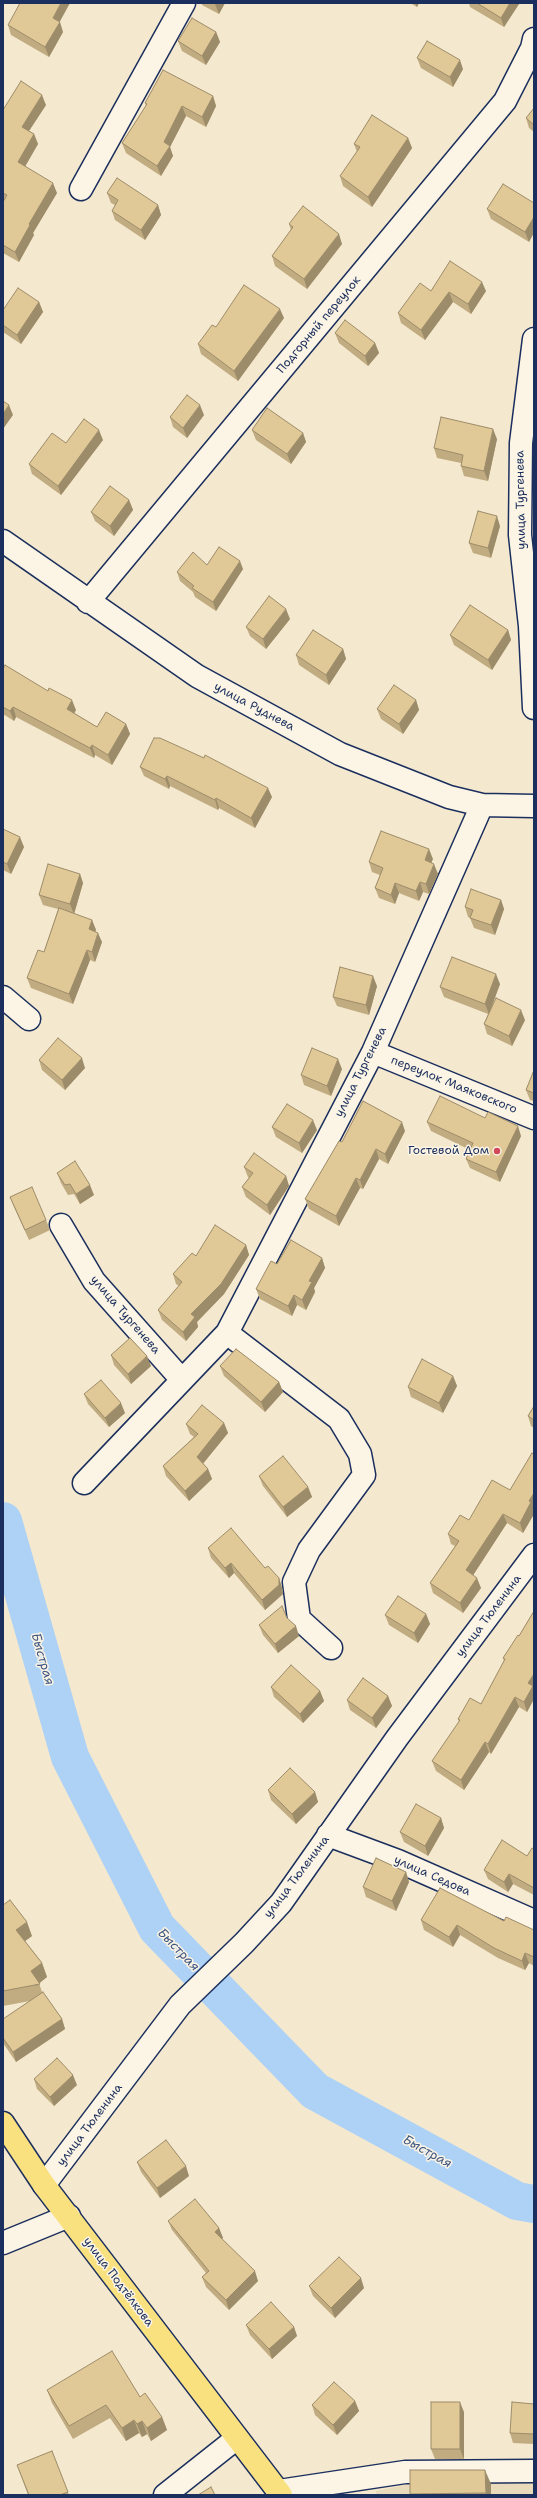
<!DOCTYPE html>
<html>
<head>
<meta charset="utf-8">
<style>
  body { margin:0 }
  #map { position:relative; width:537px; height:2498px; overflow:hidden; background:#f4e8ce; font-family:"Shantell Sans",sans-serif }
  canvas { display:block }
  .frame { position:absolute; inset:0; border:4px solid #1b2f5e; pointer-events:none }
</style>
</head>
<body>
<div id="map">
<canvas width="537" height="2498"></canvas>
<div class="frame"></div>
</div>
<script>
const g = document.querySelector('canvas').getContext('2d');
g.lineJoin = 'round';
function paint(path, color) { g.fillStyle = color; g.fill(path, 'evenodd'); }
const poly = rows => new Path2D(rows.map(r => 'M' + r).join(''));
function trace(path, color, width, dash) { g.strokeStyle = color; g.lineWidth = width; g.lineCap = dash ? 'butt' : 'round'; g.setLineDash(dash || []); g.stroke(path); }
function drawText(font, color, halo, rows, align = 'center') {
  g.font = font + ' "Shantell Sans",sans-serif'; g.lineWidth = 3; g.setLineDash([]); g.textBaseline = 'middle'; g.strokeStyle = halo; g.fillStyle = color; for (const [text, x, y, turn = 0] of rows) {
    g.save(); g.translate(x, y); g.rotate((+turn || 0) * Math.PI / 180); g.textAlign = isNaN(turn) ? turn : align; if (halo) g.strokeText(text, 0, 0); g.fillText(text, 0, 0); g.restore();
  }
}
paint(poly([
  [430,2480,534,2481,534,2495,376,2495,376,2491]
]), '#eadabc');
trace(poly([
  [3,1521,70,1757,157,1928,315,2091,517,2201,534,2204]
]), '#aed2f6', 38);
const minor = poly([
  [81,189,184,3],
  [534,339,521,443,520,535,530,626,534,708],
  [3,541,197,676,340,754,449,797,482,805,534,806],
  [88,602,505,101,532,48,534,39],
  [3,997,29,1019],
  [373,1052,534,1118],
  [61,1225,94,1281,182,1380],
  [227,1333,339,1419,360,1454,364,1475,309,1550,294,1582,299,1619,331,1648],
  [84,1483,227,1333,373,1052,482,805],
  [328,1835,398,1861,534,1921],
  [44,2185,180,2005,244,1943,281,1903,397,1738,534,1555],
  [3,2243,69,2216],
  [279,2491,405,2472,534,2471],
  [165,2495,237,2438]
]);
const major = poly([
  [3,2123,44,2185,281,2495]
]);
trace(minor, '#1b2f5e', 25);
trace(major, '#1b2f5e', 25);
trace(minor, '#fcf5e5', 22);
trace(major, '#fae180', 22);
paint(poly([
  [202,3,225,3,219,14,202,5],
  [410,3,419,3,417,7],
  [469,3,518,3,519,4,504,27,470,7],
  [8,25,63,32,49,57,11,35],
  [216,32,220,42,206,65,182,51,178,41],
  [417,58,463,69,453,87,421,68],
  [213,96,216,106,206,127,186,116,170,147,173,156,161,176,126,153,122,143,146,106,145,103],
  [46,105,29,131,34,134,38,144,25,166,57,193,33,233,34,235,19,262,3,253,3,110],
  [534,108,534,132,529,128,526,118],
  [408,138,412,148,372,207,343,186,340,176,357,152,354,144],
  [107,193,158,205,161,215,145,240,115,220,112,211,115,205,111,203],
  [534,203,529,242,491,219,487,209],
  [289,224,342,244,307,289,275,266,272,256,291,230],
  [431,291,486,291,471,314,453,302,425,340,401,323,398,313],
  [39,302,43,312,21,344,3,332,3,310],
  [284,318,238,381,201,354,198,344,216,327],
  [335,333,375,343,379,353,368,366,339,343],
  [204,415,187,438,173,427,170,417],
  [252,430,303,433,306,442,291,464,256,440],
  [497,439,488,481,464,476,461,466,461,463,437,458,434,448],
  [103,440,61,495,32,474,29,464,66,443],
  [129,500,133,510,114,536,95,521,91,512],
  [500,526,491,558,473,553,469,543],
  [207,565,243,569,216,611,195,597,193,592,180,581,177,572],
  [290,619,266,649,250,636,246,627],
  [508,630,511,640,492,670,454,645,450,635],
  [343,649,346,659,329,685,299,665,296,655],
  [3,669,76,710,74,713,97,727,126,724,130,734,112,765,95,755,94,758,16,717,14,721,3,714],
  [416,700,419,710,403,734,381,719,377,709],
  [140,767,272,797,255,828,219,808,218,810,170,786,169,789,144,776],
  [3,829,24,847,11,874,3,870],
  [433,859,431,862,438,874,429,894,423,892,419,901,399,893,395,904,379,898,375,888,380,875,372,872,369,862],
  [80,874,83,883,74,914,92,920,96,930,95,931,102,942,95,962,90,960,73,1004,31,988,27,978,44,952,58,909,43,905,39,895],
  [501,900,504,909,495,935,474,928,470,918,468,917,465,907],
  [500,984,490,1010,525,1020,512,1046,487,1034,484,1024,488,1014,444,997,440,987],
  [377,986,369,1015,337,1006,333,997],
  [39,1060,85,1068,65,1090,42,1070],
  [342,1069,331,1096,304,1085,301,1075],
  [534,1070,534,1101,530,1100,526,1090],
  [427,1122,521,1136,500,1182,470,1168,466,1159,470,1150,431,1131],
  [272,1127,317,1130,302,1153,276,1137],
  [405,1131,388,1164,379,1159,363,1189,360,1188,339,1226,309,1209,305,1199,342,1142],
  [244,1167,286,1176,289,1186,270,1215,246,1197,242,1187,249,1178,248,1177],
  [57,1173,94,1195,80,1204,74,1194,68,1195,61,1183],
  [10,1197,46,1220,50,1230,29,1240,14,1207],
  [246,1245,249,1255,224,1294,197,1322,198,1327,186,1341,162,1320,158,1310,179,1286,176,1284,173,1274,196,1256],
  [322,1258,325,1268,314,1288,315,1292,306,1310,297,1305,292,1316,260,1299,256,1289,277,1264],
  [111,1355,151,1366,131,1384,114,1365],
  [220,1366,279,1382,283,1392,265,1412,224,1376],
  [453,1376,457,1386,443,1413,411,1397,408,1387],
  [84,1394,125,1413,109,1427,88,1404],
  [534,1406,534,1428,531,1426,528,1416],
  [224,1423,228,1433,203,1464,208,1469,212,1479,189,1501,166,1476,163,1466,194,1437,190,1434,186,1424],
  [534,1455,534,1514,523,1533,507,1523,473,1575,481,1588,463,1613,433,1593,430,1583,455,1546,451,1544,448,1534,469,1520,510,1490],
  [259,1476,308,1487,312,1497,287,1517,263,1486],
  [208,1548,265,1568,279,1578,282,1588,283,1594,265,1610,234,1573,229,1578,211,1558],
  [534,1611,534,1699,527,1712,519,1707,491,1754,489,1752,464,1790,436,1771,432,1761,459,1722,458,1719,481,1704,504,1661,503,1658,519,1636],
  [426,1614,430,1624,418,1643,389,1625,385,1615],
  [287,1618,299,1636,278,1653,263,1635,259,1625],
  [271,1687,320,1691,324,1701,303,1723,274,1697],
  [388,1696,392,1706,376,1728,350,1710,347,1700],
  [268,1790,315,1792,318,1802,296,1824,271,1800],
  [441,1818,444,1828,428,1856,404,1842,400,1832],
  [534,1849,534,1895,513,1884,508,1892,488,1879,484,1870,527,1856],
  [406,1872,409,1882,396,1911,366,1897,363,1887],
  [3,1905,32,1936,25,1941,42,1963,47,1977,39,1983,42,1992,62,2019,65,2029,16,2062,3,2043,3,2019,30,2001,3,2006],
  [421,1920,504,1921,534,1930,534,1966,529,1963,525,1970,498,1958,460,1935,453,1947,424,1930],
  [34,2079,77,2085,54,2106,37,2089],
  [137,2162,189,2176,160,2198,141,2172],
  [168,2221,219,2228,223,2238,222,2239,258,2281,229,2310,206,2287,202,2277,206,2273,172,2230],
  [309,2286,364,2288,335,2318,313,2296],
  [246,2325,294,2327,297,2336,272,2359,250,2335],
  [47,2390,140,2397,162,2417,167,2430,151,2441,147,2434,142,2437,139,2433,126,2441,110,2418,73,2439,52,2403],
  [355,2401,359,2411,337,2435,315,2415,312,2405],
  [534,2404,534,2444,513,2443,510,2433],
  [464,2412,464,2459,435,2459,431,2449],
  [52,2451,69,2495,28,2495,17,2465],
  [491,2484,491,2495,410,2495,410,2494]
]), '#c1ac82');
paint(poly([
  [61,3,70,3,58,25,60,22,63,32,49,57,45,47,53,18],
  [216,3,225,3,219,14,215,4],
  [415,3,419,3,417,7],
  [510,3,518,3,519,4,504,27,501,18],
  [216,32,220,42,206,65,202,56],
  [460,60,463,69,453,87,450,77],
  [42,95,46,105,25,137,22,127],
  [213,96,216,106,206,127,202,117],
  [182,106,186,116,170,147,173,156,161,176,157,166,164,142],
  [34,134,38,144,22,172,18,162],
  [408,138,412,148,372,207,368,197],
  [53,183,57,193,33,233,34,235,19,262,15,252,29,224],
  [158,205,161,215,145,240,141,230],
  [534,217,534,233,529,242,525,232],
  [339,234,342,244,307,289,304,279],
  [482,282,486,291,471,314,468,304],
  [449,292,453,302,425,340,421,330],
  [39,302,43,312,21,344,17,335],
  [280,309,284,318,238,381,234,371],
  [375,343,379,353,368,366,365,356],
  [9,405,13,415,3,429,3,414],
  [200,405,204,415,187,438,183,428],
  [493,429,497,439,488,481,484,471],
  [99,430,103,440,61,495,58,486],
  [303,433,306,442,291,464,287,454],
  [129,500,133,510,114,536,110,526],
  [497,516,500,526,491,558,488,548],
  [240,561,243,569,216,611,213,602],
  [286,609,290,619,266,649,263,639],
  [508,630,511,640,492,670,488,660],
  [343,649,346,659,329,685,326,675],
  [72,700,76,710,71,719,67,709],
  [416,700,419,710,403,734,399,724],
  [13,707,16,717,14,721,10,711],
  [126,724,130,734,112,765,108,755],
  [92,745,95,755,94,758,90,748],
  [167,776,170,786,169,789,165,779],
  [268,788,272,797,255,828,251,818],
  [216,798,219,808,218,810,215,800],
  [20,837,24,847,11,874,7,864],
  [429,849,433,859,428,870,425,860],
  [434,864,438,874,429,894,426,884],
  [80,874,83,883,74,914,70,904],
  [420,882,423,892,419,901,416,891],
  [395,883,399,893,395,904,391,895],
  [501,900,504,909,495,935,491,925],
  [92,920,96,930,92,939,89,929],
  [98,933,102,942,95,962,92,952],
  [87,950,90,960,73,1004,69,994],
  [496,974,500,984,489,1014,485,1004],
  [373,976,377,986,369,1015,366,1005],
  [521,1010,525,1020,512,1046,509,1036],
  [82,1058,85,1068,65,1090,62,1080],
  [338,1059,342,1069,331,1096,327,1086],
  [313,1120,317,1130,302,1153,299,1143],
  [402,1122,405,1131,388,1164,385,1154],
  [518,1126,521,1136,500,1182,496,1172],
  [376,1149,379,1159,363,1189,360,1180],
  [286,1176,289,1186,270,1215,267,1205],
  [356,1178,360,1188,339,1226,336,1216],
  [90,1185,94,1195,80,1204,76,1194],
  [246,1245,249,1255,224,1294,197,1322,198,1327,186,1341,183,1332,191,1314],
  [322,1258,325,1268,314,1288,315,1292,306,1310,302,1300,309,1281],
  [294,1295,297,1305,292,1316,288,1306],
  [147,1356,151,1366,131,1384,128,1374],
  [453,1376,457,1386,443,1413,439,1403],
  [279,1382,283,1392,265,1412,261,1402],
  [121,1403,125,1413,109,1427,105,1418],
  [224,1423,228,1433,200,1467,197,1457],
  [208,1469,212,1479,189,1501,185,1491],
  [308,1487,312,1497,287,1517,283,1507],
  [534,1493,534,1514,523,1533,520,1523,529,1501],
  [503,1514,507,1523,470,1580,466,1570],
  [231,1563,234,1573,229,1578,225,1568],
  [279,1578,282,1588,283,1594,265,1610,262,1600],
  [477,1578,481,1588,463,1613,460,1603],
  [426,1614,430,1624,418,1643,414,1633],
  [296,1626,299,1636,278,1653,275,1644],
  [534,1674,534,1699,527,1712,524,1702,528,1683],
  [320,1691,324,1701,303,1723,300,1714],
  [388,1696,392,1706,376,1728,372,1718],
  [515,1697,519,1707,491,1754,488,1744],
  [485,1742,489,1752,464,1790,461,1780],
  [315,1792,318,1802,296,1824,292,1814],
  [441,1818,444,1828,428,1856,425,1846],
  [406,1872,409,1882,396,1911,392,1901],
  [509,1874,513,1884,508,1892,504,1882],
  [27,1922,32,1936,21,1944,16,1930],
  [457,1925,460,1935,453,1947,449,1937],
  [525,1953,529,1963,525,1970,522,1961],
  [42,1963,47,1977,36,1986,31,1971],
  [62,2019,65,2029,16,2062,13,2052],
  [73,2075,77,2085,54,2106,50,2097],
  [186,2166,189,2176,160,2198,157,2188],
  [219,2228,223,2238,219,2241,215,2232],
  [255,2271,258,2281,229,2310,226,2300],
  [361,2278,364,2288,335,2318,331,2308],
  [294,2327,297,2336,272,2359,269,2349],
  [355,2401,359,2411,337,2435,333,2425],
  [460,2402,464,2412,464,2459,460,2449],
  [162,2417,167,2430,151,2441,147,2428],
  [134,2420,139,2433,126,2441,122,2428],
  [142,2421,147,2434,142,2437,137,2424],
  [485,2470,491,2484,491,2495,487,2495,486,2493]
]), '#9d8c6a');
const building = poly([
  [20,3,61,3,53,18,60,22,45,47,8,25,20,3],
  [477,3,510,3,501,18,477,3],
  [192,18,216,32,202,56,178,41,192,18],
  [427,41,460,60,450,77,417,58,427,41],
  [163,70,213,96,202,117,182,106,164,142,170,146,157,166,122,143,147,104,145,103,163,70],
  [21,81,42,95,22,127,34,134,18,162,53,183,29,224,30,225,15,252,3,245,3,202,7,195,3,193,3,110,21,81],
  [534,108,534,125,526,118,534,108],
  [372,115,408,138,368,197,340,176,360,147,354,144,372,115],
  [117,178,158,205,141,230,112,211,118,200,107,193,117,178],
  [503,184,534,203,534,217,525,232,487,209,503,184],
  [303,206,339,234,304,279,272,256,293,227,289,224,303,206],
  [450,261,482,282,468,304,449,292,421,330,398,313,420,283,431,291,450,261],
  [244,285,280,309,234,371,198,344,212,325,216,327,244,285],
  [18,288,39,302,17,335,3,325,3,310,18,288],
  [345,320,375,343,365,356,335,333,345,320],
  [187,395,200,405,183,428,170,417,187,395],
  [3,401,9,405,3,414,3,401],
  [267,408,303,433,287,454,252,430,267,408],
  [441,417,493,429,484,471,461,466,463,455,434,448,441,417],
  [84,419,99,430,58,486,29,464,52,433,66,443,84,419],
  [110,486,129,500,110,526,91,512,110,486],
  [478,511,497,516,488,548,469,543,478,511],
  [219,547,240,561,213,602,192,588,194,586,177,572,193,552,207,565,219,547],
  [269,596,286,609,263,639,246,627,269,596],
  [470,605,508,630,488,660,450,635,470,605],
  [313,630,343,649,326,675,296,655,313,630],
  [5,665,48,691,49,688,72,700,67,709,97,727,106,712,126,724,108,755,92,745,90,748,13,707,10,711,3,707,3,669,5,665],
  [394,685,416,700,399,724,377,709,394,685],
  [154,738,160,738,204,758,205,755,268,788,251,818,216,798,215,800,167,776,165,779,140,767,154,738],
  [3,829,20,837,7,864,3,862,3,829],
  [381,831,429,849,425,860,434,864,426,884,420,882,416,891,395,883,391,895,375,888,383,868,369,862,381,831],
  [48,864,80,874,70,904,39,895,48,864],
  [471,889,501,900,491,925,470,918,473,910,465,907,471,889],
  [59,908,92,920,89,929,98,933,92,952,87,950,69,994,27,978,38,950,44,952,59,908],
  [452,957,496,974,485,1004,440,987,452,957],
  [340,967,373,976,366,1005,333,997,340,967],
  [496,998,521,1010,509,1036,484,1024,496,998],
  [58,1038,82,1058,62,1080,39,1060,58,1038],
  [312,1048,338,1059,327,1086,301,1075,312,1048],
  [534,1070,534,1093,526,1090,534,1070],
  [440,1096,485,1118,488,1112,518,1126,496,1172,466,1159,473,1143,427,1122,440,1096],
  [363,1101,402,1122,385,1154,376,1149,360,1180,356,1178,336,1216,305,1199,339,1141,342,1142,363,1101],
  [287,1104,313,1120,299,1143,272,1127,287,1104],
  [254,1153,286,1176,267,1205,242,1187,253,1173,244,1167,254,1153],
  [75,1161,90,1185,76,1194,70,1184,65,1185,57,1173,75,1161],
  [32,1187,46,1220,25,1230,10,1197,32,1187],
  [215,1225,246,1245,221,1284,191,1314,195,1317,183,1332,158,1310,182,1282,173,1274,192,1253,196,1256,215,1225],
  [291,1240,322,1258,309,1281,312,1282,302,1300,294,1295,288,1306,256,1289,271,1261,277,1264,291,1240],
  [130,1338,147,1356,128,1374,111,1355,130,1338],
  [236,1349,279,1382,261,1402,220,1366,236,1349],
  [422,1359,453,1376,439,1403,408,1387,422,1359],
  [101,1380,121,1403,105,1418,84,1394,101,1380],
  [202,1405,224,1423,197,1457,208,1469,185,1491,163,1466,198,1434,186,1424,202,1405],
  [534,1406,534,1420,528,1416,534,1406],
  [532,1453,534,1455,534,1493,529,1501,531,1502,520,1523,503,1514,466,1570,477,1578,460,1603,430,1583,459,1541,448,1534,460,1515,469,1520,492,1480,510,1490,532,1453],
  [283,1456,308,1487,283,1507,259,1476,283,1456],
  [231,1528,265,1568,268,1566,279,1578,279,1585,262,1600,231,1563,225,1568,208,1548,231,1528],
  [398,1596,426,1614,414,1633,385,1615,398,1596],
  [282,1606,287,1618,296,1626,275,1644,259,1625,282,1606],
  [534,1611,534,1674,528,1683,533,1686,524,1702,515,1697,488,1744,485,1742,461,1780,432,1761,460,1720,458,1719,470,1698,481,1704,505,1659,503,1658,518,1635,519,1636,534,1611],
  [291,1665,320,1691,300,1714,271,1687,291,1665],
  [363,1678,388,1696,372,1718,347,1700,363,1678],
  [290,1768,315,1792,292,1814,268,1790,290,1768],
  [416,1804,441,1818,425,1846,400,1832,416,1804],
  [502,1840,527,1856,532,1848,534,1849,534,1888,509,1874,504,1882,484,1870,502,1840],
  [376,1858,406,1872,392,1901,363,1887,376,1858],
  [440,1888,504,1921,506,1917,534,1930,534,1957,525,1953,522,1961,494,1948,457,1925,449,1937,421,1920,440,1888],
  [10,1900,27,1922,16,1930,42,1963,31,1971,40,1984,3,1991,3,1905,10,1900],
  [43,1992,62,2019,13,2052,3,2038,3,2019,43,1992],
  [57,2058,73,2075,50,2097,34,2079,57,2058],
  [166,2140,186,2166,157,2188,137,2162,166,2140],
  [195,2199,219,2228,215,2232,255,2271,226,2300,202,2277,209,2271,168,2221,195,2199],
  [339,2257,361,2278,331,2308,309,2286,339,2257],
  [271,2302,294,2327,269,2349,246,2325,271,2302],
  [112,2351,140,2397,145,2393,162,2417,147,2428,142,2421,137,2424,134,2420,122,2428,106,2405,69,2426,47,2390,112,2351],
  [334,2382,355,2401,333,2425,312,2405,334,2382],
  [431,2402,460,2402,460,2449,431,2449,431,2402],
  [512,2402,534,2404,534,2434,510,2433,512,2402],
  [52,2451,68,2492,60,2495,29,2495,17,2465,52,2451],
  [410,2470,485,2470,486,2493,410,2494,410,2470],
  [211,2487,215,2495,198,2495,211,2487]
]);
paint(building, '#e0c897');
trace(building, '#9d8c6a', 1);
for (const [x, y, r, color] of [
  [497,1151,4,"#d1495b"]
]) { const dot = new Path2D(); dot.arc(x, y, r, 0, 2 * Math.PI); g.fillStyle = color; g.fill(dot); trace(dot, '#fcf5e5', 1.5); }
drawText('12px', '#1b2f5e', '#fcf5e5', [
  ["Подгорный переулок",319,325,-50],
  ["улица Тургенева",521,500,-91],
  ["улица Руднева",254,707,28],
  ["улица Тургенева",361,1072,-63],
  ["переулок Маяковского",454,1085,22],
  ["улица Тургенева",125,1315,49],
  ["улица Тюленина",489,1616,-53],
  ["улица Седова",432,1876,24],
  ["улица Тюленина",297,1877,-53],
  ["улица Тюленина",90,2125,-53],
  ["улица Подтёлкова",118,2282,53]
]);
drawText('12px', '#1b2f5e', '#fcf5e5', [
  ["Гостевой Дом",489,1151]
], 'right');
drawText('italic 13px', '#405884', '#fcf5e5', [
  ["Быстрая",42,1659,74],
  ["Быстрая",178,1950,46],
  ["Быстрая",427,2152,29]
]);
</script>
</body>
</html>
